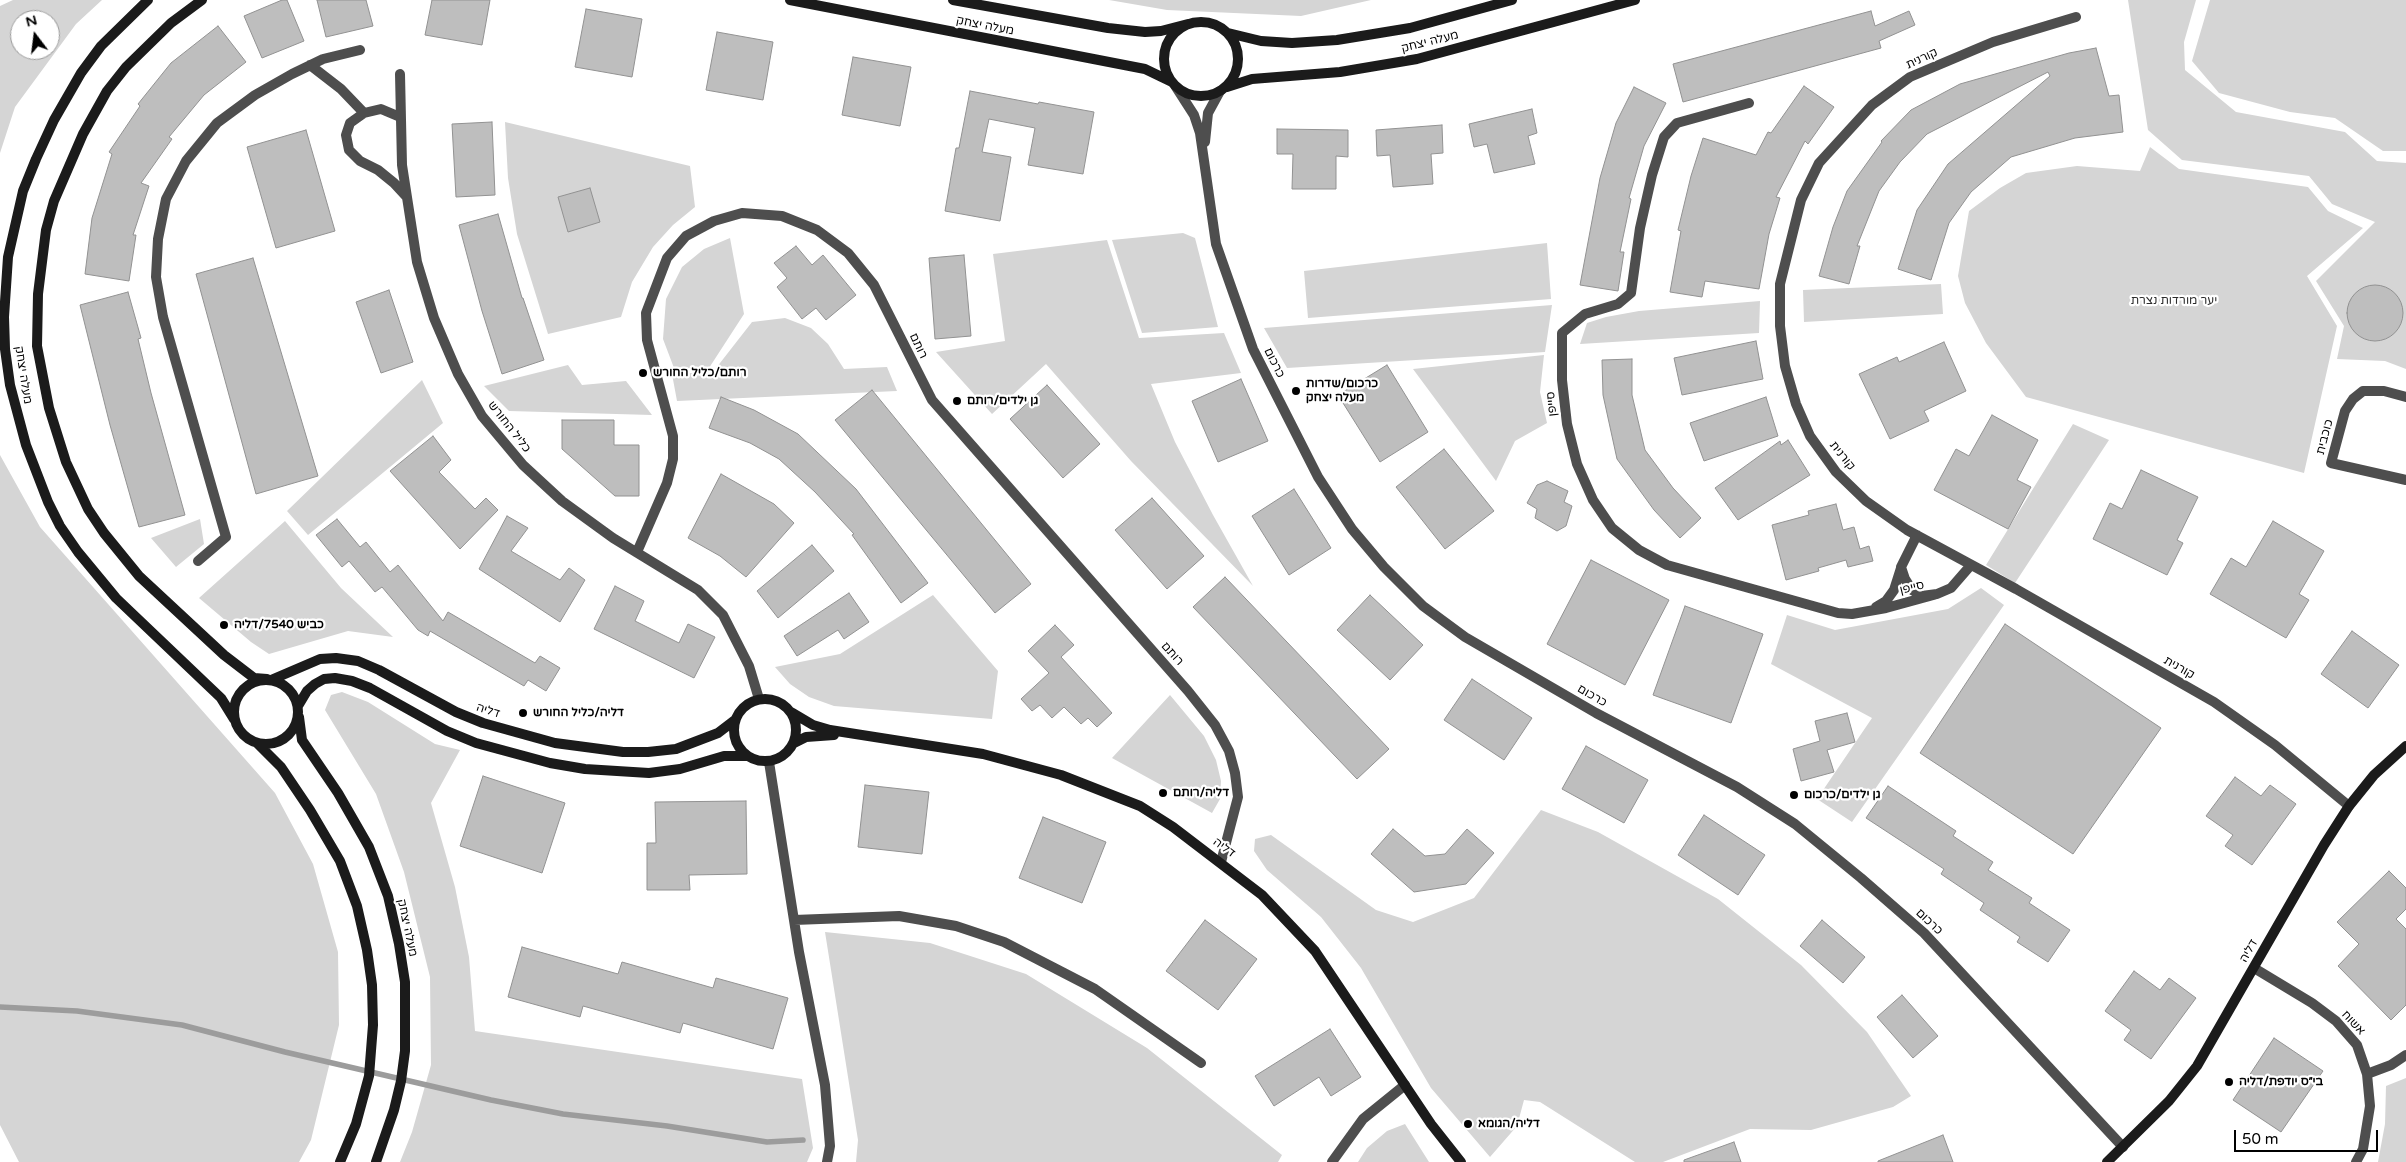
<!DOCTYPE html>
<html>
<head>
<meta charset="utf-8">
<style>
  body { margin:0 }
  #map { position:relative; width:2406px; height:1162px; overflow:hidden; background:#fff; font-family:"Varela Round",sans-serif }
  canvas { display:block }
  .north { position:absolute; left:10px; top:10px; width:50px; height:50px; box-sizing:border-box; background:#fff; border:1px solid #999; border-radius:50%; rotate:345deg; font-size:14px; font-weight:700; line-height:20px; text-align:center; color:#000 }
  .north::after { content:''; display:block; margin:auto; width:18px; height:22px; background:#000; clip-path:polygon(50% 0,100% 100%,50% 72%,0 100%) }
  .scale { position:absolute; left:2234px; top:1130px; width:144px; height:22px; box-sizing:border-box; border:2px solid #000; border-top:0; padding-left:6px; font-size:15px; line-height:18px; white-space:nowrap; color:#000; -webkit-text-stroke:4px #fff; paint-order:stroke }
</style>
</head>
<body>
<div id="map">
<canvas width="2406" height="1162"></canvas>
<div class="north">N</div>
<div class="scale">50 m</div>
</div>
<script>
const g = document.querySelector('canvas').getContext('2d');
g.lineJoin = 'round';
function paint(path, color) { g.fillStyle = color; g.fill(path, 'evenodd'); }
const poly = rows => new Path2D(rows.map(r => 'M' + r).join(''));
function trace(path, color, width, dash) { g.strokeStyle = color; g.lineWidth = width; g.lineCap = dash ? 'butt' : 'round'; g.setLineDash(dash || []); g.stroke(path); }
function drawText(font, color, halo, rows, align = 'center') {
  g.font = font + ' "Varela Round",Heebo,sans-serif'; g.lineWidth = 4.5; g.setLineDash([]); g.textBaseline = 'middle'; g.strokeStyle = halo; g.fillStyle = color; for (const [text, x, y, turn = 0] of rows) {
    g.save(); g.translate(x, y); g.rotate((+turn || 0) * Math.PI / 180); g.textAlign = isNaN(turn) ? turn : align; if (halo) g.strokeText(text, 0, 0); g.fillText(text, 0, 0); g.restore();
  }
}
paint(poly([
  [13,0,102,0,76,24,15,107,0,153,0,6],
  [20,20,50,20,50,50,20,50],
  [1109,0,1371,0,1301,16,1167,10],
  [2128,0,2196,0,2184,42,2185,70,2236,112,2345,132,2377,161,2406,163,2406,369,2385,361,2337,359,2344,326,2316,281,2375,222,2332,204,2309,176,2182,160,2148,130],
  [2210,0,2406,0,2406,151,2383,151,2335,118,2290,112,2219,93,2192,61],
  [505,122,690,166,695,207,673,225,653,247,632,282,621,317,548,334,517,234,508,178],
  [2150,147,2179,169,2308,187,2328,211,2363,228,2307,276,2337,326,2304,473,2026,397,1986,343,1965,303,1958,276,1969,211,2000,188,2026,173,2077,166,2140,171],
  [1183,233,1195,238,1218,327,1142,333,1112,240],
  [730,238,744,314,709,368,674,368,663,339,666,299,682,267,704,249],
  [1107,240,1139,338,1224,333,1241,373,1151,384,1175,442,1213,515,1253,586,1131,461,1046,364,992,414,936,352,1005,341,993,254],
  [1547,243,1551,299,1308,318,1304,271],
  [1941,284,1943,314,1804,322,1803,290],
  [1760,301,1759,333,1580,344,1587,323,1606,317,1639,311],
  [1552,305,1545,352,1287,368,1264,328],
  [785,318,811,328,828,344,844,369,887,367,897,391,677,401,672,374,713,372,752,322],
  [1544,355,1540,392,1547,423,1515,441,1496,481,1413,369],
  [568,365,582,385,626,381,652,415,509,411,484,386],
  [422,380,443,423,308,535,287,511],
  [2073,424,2109,440,2015,583,1986,565],
  [0,455,40,527,275,793,313,864,338,952,339,1025,311,1140,299,1162,19,1162,0,1125],
  [200,519,204,544,176,567,151,538],
  [285,521,341,588,393,637,348,631,269,654,251,642,199,598],
  [1981,588,2004,605,1852,822,1817,799,1872,718,1771,664,1787,615,1835,630,1948,609],
  [933,595,998,671,992,719,834,706,809,697,790,684,775,667,840,654],
  [342,692,368,702,435,744,460,750,431,803,455,887,469,957,475,1031,802,1079,813,1148,807,1162,400,1162,412,1132,431,1065,430,977,404,872,376,794,325,710,331,695],
  [1170,695,1204,736,1216,760,1221,781,1220,799,1212,813,1112,758],
  [1541,810,1598,832,1718,899,1801,965,1867,1032,1911,1096,1893,1107,1811,1130,1750,1129,1663,1162,1635,1162,1540,1102,1524,1100,1517,1126,1490,1157,1431,1088,1361,968,1321,917,1267,870,1254,851,1255,839,1271,835,1376,910,1413,922,1474,898],
  [825,932,930,943,1026,974,1147,1048,1282,1155,1278,1162,856,1162,858,1140],
  [2406,1078,2406,1162,2378,1162,2385,1124,2386,1086],
  [1405,1124,1429,1162,1358,1162,1367,1148,1387,1131]
]), '#d5d5d5');
trace(poly([
  [0,1007,77,1011,182,1025,285,1052,491,1100,563,1114,667,1126,767,1142,803,1140]
]), '#9c9c9c', 5.5);
const building = poly([
  [282,0,287,0,304,41,262,58,244,16,282,0],
  [317,0,366,0,373,26,326,37,317,0],
  [432,0,490,0,482,45,425,35,432,0],
  [586,9,642,19,632,77,575,67,586,9],
  [1871,11,1875,26,1909,11,1915,25,1879,41,1881,48,1683,102,1673,64,1871,11],
  [218,26,246,62,204,95,169,137,172,139,141,183,149,186,133,235,136,235,129,281,85,274,92,218,112,154,109,152,140,106,138,104,171,63,218,26],
  [717,32,773,42,763,100,706,90,717,32],
  [2096,48,2109,96,2119,95,2123,132,2075,138,2011,157,1971,192,1949,223,1931,280,1898,269,1917,210,1948,164,2050,76,2048,72,1927,134,1900,162,1879,191,1857,246,1860,246,1849,284,1819,276,1833,227,1847,191,1882,142,1881,141,1911,110,1960,84,2069,53,2096,48],
  [853,57,911,67,900,126,842,115,853,57],
  [1804,86,1834,107,1808,144,1805,141,1776,197,1780,198,1769,234,1759,289,1705,281,1702,297,1670,292,1681,231,1678,230,1691,176,1703,138,1756,155,1768,132,1771,133,1804,86],
  [1634,87,1666,103,1644,146,1629,198,1631,199,1620,252,1624,252,1618,291,1580,285,1600,178,1616,123,1634,87],
  [970,91,1038,104,1039,102,1094,112,1083,174,1028,165,1035,128,989,119,982,152,1011,157,1000,221,945,211,956,148,959,148,970,91],
  [1532,109,1537,133,1528,136,1535,164,1494,173,1487,144,1474,147,1469,124,1532,109],
  [492,122,495,195,456,197,452,124,492,122],
  [1442,125,1443,153,1431,154,1433,184,1393,187,1390,155,1377,156,1376,130,1442,125],
  [1277,129,1348,130,1348,157,1336,156,1336,189,1292,189,1293,154,1277,154,1277,129],
  [306,130,335,231,276,248,247,147,306,130],
  [590,188,600,222,568,232,558,197,590,188],
  [498,214,522,298,523,298,544,360,502,374,482,311,459,225,498,214],
  [796,246,812,265,823,255,856,295,826,320,816,308,802,319,777,287,787,278,774,263,796,246],
  [964,255,971,336,935,339,929,258,964,255],
  [253,258,318,476,256,494,196,274,253,258],
  '2347 313a28 28 0 1 1 56 0a28 28 0 1 1-56 0Z',
  [389,290,413,362,381,373,356,302,389,290],
  [128,292,141,338,138,339,151,393,185,515,139,527,110,425,80,305,128,292],
  [1756,341,1763,379,1682,395,1674,358,1756,341],
  [1944,342,1966,391,1924,411,1929,421,1890,439,1859,374,1897,357,1899,362,1944,342],
  [1632,359,1632,395,1645,450,1673,488,1701,518,1680,538,1654,510,1617,459,1603,395,1602,360,1632,359],
  [1387,365,1428,432,1380,462,1338,395,1387,365],
  [1241,379,1268,441,1218,462,1192,401,1241,379],
  [1047,385,1100,444,1063,478,1010,419,1047,385],
  [872,390,1031,584,995,613,835,420,872,390],
  [721,397,754,410,798,434,856,489,928,583,901,603,852,535,854,534,815,492,779,459,750,443,709,428,721,397],
  [1766,397,1778,436,1704,461,1690,423,1766,397],
  [1992,415,2038,440,2017,480,2031,487,2008,529,1934,490,1956,449,1969,456,1992,415],
  [562,420,614,420,614,445,639,445,639,496,615,496,562,449,562,420],
  [433,436,451,460,439,472,475,509,486,498,498,510,460,549,390,471,433,436],
  [1788,440,1810,475,1738,520,1715,488,1780,441,1781,445,1788,440],
  [1444,449,1494,511,1445,549,1396,487,1444,449],
  [2141,470,2198,497,2177,540,2183,543,2167,575,2093,539,2110,503,2122,509,2141,470],
  [721,474,774,504,794,523,746,577,720,556,688,538,721,474],
  [1547,481,1568,491,1564,502,1572,506,1566,526,1557,531,1535,518,1537,509,1527,503,1537,485,1547,481],
  [1294,489,1331,548,1289,575,1252,516,1294,489],
  [1152,498,1204,556,1167,589,1115,530,1152,498],
  [1836,504,1843,530,1854,527,1860,549,1869,546,1873,561,1848,567,1846,560,1818,568,1819,571,1786,580,1772,525,1809,515,1808,511,1836,504],
  [507,516,528,528,511,551,560,580,569,568,585,580,560,622,479,569,507,516],
  [337,519,360,547,366,542,390,572,398,565,443,621,448,612,535,663,540,656,560,668,546,691,528,680,524,686,430,631,428,636,418,630,382,587,375,592,349,561,342,567,316,535,337,519],
  [2273,521,2324,551,2299,594,2309,600,2286,638,2210,594,2231,558,2246,567,2273,521],
  [812,545,834,571,778,618,757,591,812,545],
  [1591,560,1669,600,1625,685,1547,644,1591,560],
  [1225,577,1389,749,1357,779,1193,607,1225,577],
  [615,586,644,601,635,621,679,643,688,624,715,637,694,678,594,629,615,586],
  [849,593,869,622,844,639,838,630,797,656,784,636,849,593],
  [1370,595,1423,645,1390,680,1337,630,1370,595],
  [1685,606,1763,634,1731,723,1653,695,1685,606],
  [2005,624,2161,728,2073,854,1920,753,2005,624],
  [1055,625,1074,645,1061,657,1112,713,1097,727,1088,718,1081,724,1064,707,1052,718,1040,705,1032,711,1021,699,1049,673,1028,651,1055,625],
  [2352,631,2399,665,2368,708,2321,674,2352,631],
  [1472,679,1532,718,1504,760,1444,720,1472,679],
  [1847,713,1855,742,1827,750,1834,772,1801,781,1793,749,1820,741,1815,721,1847,713],
  [1586,746,1648,780,1624,823,1562,789,1586,746],
  [483,776,565,803,542,873,460,846,483,776],
  [2235,777,2261,796,2270,785,2296,804,2252,865,2225,846,2233,835,2206,816,2235,777],
  [865,785,929,792,922,854,858,847,865,785],
  [1888,786,1956,831,1953,836,1993,862,1988,870,2032,898,2029,903,2070,930,2048,962,2017,942,2020,937,1980,910,1984,903,1941,874,1944,869,1866,818,1888,786],
  [746,801,747,874,689,875,690,890,647,890,647,843,656,843,655,802,746,801],
  [1704,815,1765,855,1738,895,1678,855,1704,815],
  [1043,817,1106,842,1082,903,1019,878,1043,817],
  [1393,829,1425,856,1445,854,1467,829,1494,853,1466,884,1414,892,1371,854,1393,829],
  [2389,871,2406,888,2406,909,2396,919,2406,929,2406,1005,2391,1020,2338,966,2359,944,2337,922,2389,871],
  [1205,920,1257,959,1218,1010,1166,971,1205,920],
  [1822,920,1865,957,1843,983,1800,946,1822,920],
  [522,947,618,974,622,962,713,988,716,978,788,998,773,1049,683,1023,680,1033,583,1006,580,1017,508,997,522,947],
  [2134,971,2160,990,2169,978,2196,998,2151,1059,2124,1040,2131,1030,2105,1011,2134,971],
  [1902,995,1938,1036,1913,1058,1877,1017,1902,995],
  [1330,1029,1361,1077,1331,1096,1319,1077,1274,1106,1255,1076,1330,1029],
  [2274,1038,2323,1071,2281,1132,2233,1100,2274,1038],
  [1943,1135,1953,1162,1878,1162,1878,1161,1943,1135],
  [1734,1142,1741,1162,1684,1162,1684,1160,1734,1142]
]);
paint(building, '#bebebe');
trace(building, '#929292', 1);
trace(poly([
  [2076,17,1993,42,1910,77,1872,105,1819,163,1801,200,1780,284,1780,326,1785,366,1796,404,1810,436,1836,472,1866,501,1907,530,2016,589,2214,702,2275,745,2349,806],
  [310,65,341,89,364,113],
  [400,74,402,165,417,262,434,318,458,374,482,416,523,465,562,501,613,538,698,590,723,615,749,666,759,699],
  [1176,87,1194,115,1200,133,1216,244,1253,349,1318,477,1352,529,1384,567,1423,606,1465,637,1596,713,1737,787,1795,824,1861,878,1924,933,2123,1147],
  [1749,103,1677,123,1664,137,1652,175,1640,228,1631,293,1618,304,1585,314,1562,333,1562,380,1567,424,1577,464,1593,500,1612,528,1639,550,1667,565,1838,613,1852,614,1886,608,1937,594],
  [400,117,381,109,364,113,350,123,346,135,349,150,360,161,378,170,394,183,406,196],
  [1205,142,1208,113,1220,91],
  [2406,397,2384,391,2363,391,2353,399,2345,411,2331,463,2406,480],
  [1917,535,1901,567,1905,579,1912,590,1922,596,1937,594,1951,588,1971,565],
  [637,552,667,483,673,459,673,436,647,340,646,313,667,258,686,236,714,221,742,213,782,216,817,230,848,253,874,285,932,400,1188,691,1215,725,1229,751,1235,773,1238,797,1221,862],
  [198,561,226,537,163,317,156,277,158,239,166,199,186,161,217,123,255,95,292,74,323,59,360,50],
  [1876,607,1886,601,1894,590,1901,568],
  [769,762,799,952,825,1085,830,1146,827,1162],
  [794,920,899,916,956,926,1004,942,1095,989,1201,1063],
  [2254,968,2312,1003,2336,1021,2357,1045,2367,1074,2370,1106,2363,1149,2356,1162],
  [2367,1074,2391,1065,2406,1055],
  [1332,1162,1363,1119,1405,1085]
]), '#4e4e4e', 10);
trace(poly([
  [148,0,101,46,81,73,54,120,36,159,23,191,8,257,4,317,5,349,10,385,26,445,48,502,60,526,78,552,116,598,221,698,234,719],
  [202,0,171,23,126,67,107,91,83,134,54,201,46,230,38,294,37,346,49,408,66,462,88,509,104,533,139,576,224,655,254,678,267,679],
  [790,0,1145,69,1172,82],
  [953,0,1108,28,1145,32,1161,31,1188,24],
  '1164 59a37 37 0 1 1 74 0a37 37 0 1 1-74 0Z',
  [1228,33,1261,41,1292,43,1337,40,1410,28,1512,0],
  [1227,87,1252,79,1340,72,1417,59,1635,0],
  '234 712a32 32 0 1 1 64 0a32 32 0 1 1-64 0Z',
  [271,680,320,659,336,658,358,661,379,670,456,712,483,723,555,743,623,752,648,752,676,749,718,733,735,720],
  '734 730a31 31 0 1 1 62 0a31 31 0 1 1-62 0Z',
  [298,706,307,691,315,684,324,679,335,678,352,681,370,688,447,731,476,743,550,763,585,769,649,773,680,769,724,756,746,756],
  [791,712,813,725,830,730,983,754,1061,775,1140,806,1173,827,1262,895,1315,951,1431,1124,1461,1162],
  [299,717,302,740,338,793,369,847,388,896,399,944,405,982,405,1051,401,1081,394,1110,376,1162],
  [257,743,281,767,310,810,340,861,357,906,367,950,372,985,373,1025,369,1076,356,1124,340,1162],
  [794,743,806,737,834,735],
  [2107,1162,2169,1101,2197,1066,2324,845,2349,806,2374,775,2406,746]
]), '#1b1b1b', 10);
for (const [x, y, r, color] of [
  [643,373,5,"#000"],
  [1296,391,5,"#000"],
  [957,401,5,"#000"],
  [224,625,5,"#000"],
  [523,713,5,"#000"],
  [1163,793,5,"#000"],
  [1794,795,5,"#000"],
  [2229,1082,5,"#000"],
  [1468,1124,5,"#000"]
]) { const dot = new Path2D(); dot.arc(x, y, r, 0, 2 * Math.PI); g.fillStyle = color; g.fill(dot); trace(dot, '#fff', 2); }
drawText('12px', '#000', '#fff', [
  ["מעלה יצחק",985,26,11],
  ["מעלה יצחק",1430,42,-14],
  ["קורנית",1922,59,-25],
  ["רותם",918,346,65],
  ["כרכום",1274,363,63],
  ["מעלה יצחק",23,375,81],
  ["סייפן",1552,404,-96],
  ["כליל החורש",509,427,52],
  ["כוכבית",2325,437,-75],
  ["קורנית",1842,456,51],
  ["סייפן",1912,588,-14],
  ["רותם",1172,654,48],
  ["קורנית",2179,668,30],
  ["כרכום",1592,696,30],
  ["דליה",488,711,18],
  ["דליה",1224,848,37],
  ["כרכום",1929,922,43],
  ["מעלה יצחק",407,928,78],
  ["דליה",2249,951,-60],
  ["אשוח",2353,1023,47]
]);
drawText('12px', '#2c2c2c', '#fff', [
  ["יער מורדות נצרת",2174,301]
]);
drawText('bold 12px', '#000', '#fff', [
  ["רותם/כליל החורש",653,373],
  ["כרכום/שדרות",1306,384],
  ["מעלה יצחק",1306,398],
  ["גן ילדים/רותם",967,401],
  ["כביש 7540/דליה",234,625],
  ["דליה/כליל החורש",533,713],
  ["דליה/רותם",1173,793],
  ["גן ילדים/כרכום",1804,795],
  ["בי״ס יודפת/דליה",2239,1082],
  ["דליה/הגומא",1478,1124]
], 'left');
</script>
</body>
</html>
